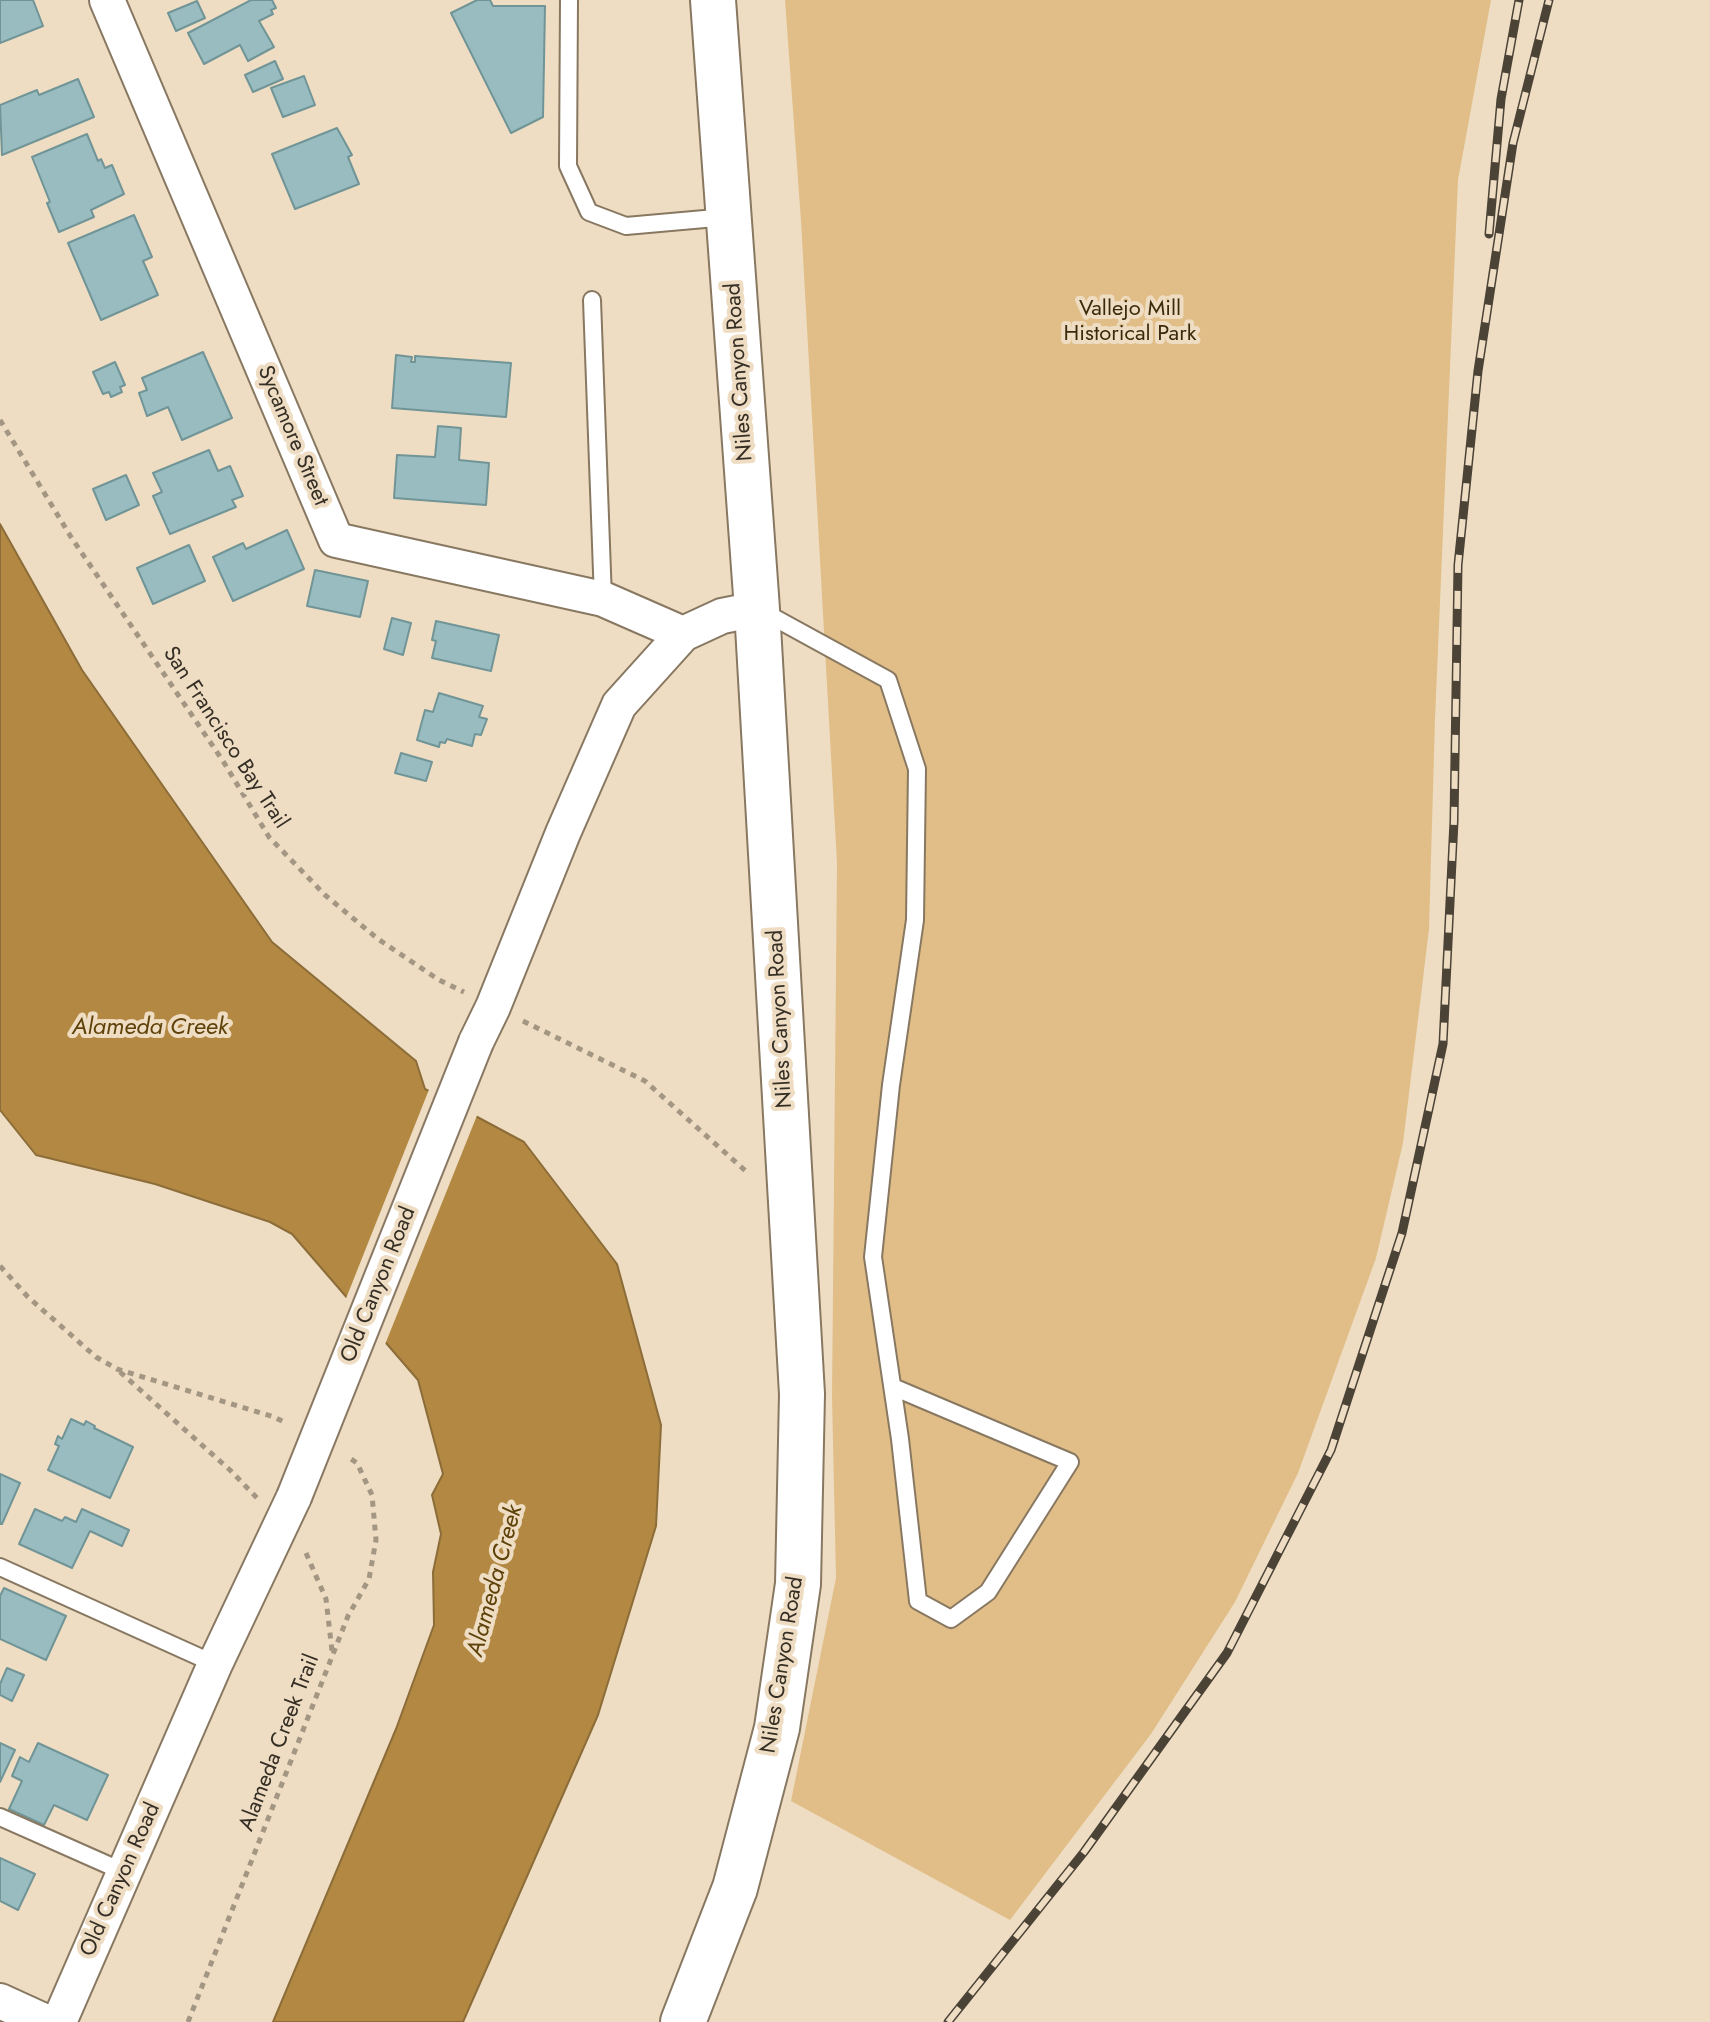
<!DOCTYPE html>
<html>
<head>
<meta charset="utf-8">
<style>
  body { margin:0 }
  canvas { display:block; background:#eeddc3 }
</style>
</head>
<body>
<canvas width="1710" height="2022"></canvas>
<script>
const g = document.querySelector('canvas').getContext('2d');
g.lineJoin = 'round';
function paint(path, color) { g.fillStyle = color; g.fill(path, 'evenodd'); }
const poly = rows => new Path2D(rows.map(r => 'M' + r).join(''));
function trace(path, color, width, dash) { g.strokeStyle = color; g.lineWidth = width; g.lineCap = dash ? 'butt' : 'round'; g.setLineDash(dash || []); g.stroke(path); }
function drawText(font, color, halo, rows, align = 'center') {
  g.font = font + ' Jost,sans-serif'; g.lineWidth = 8; g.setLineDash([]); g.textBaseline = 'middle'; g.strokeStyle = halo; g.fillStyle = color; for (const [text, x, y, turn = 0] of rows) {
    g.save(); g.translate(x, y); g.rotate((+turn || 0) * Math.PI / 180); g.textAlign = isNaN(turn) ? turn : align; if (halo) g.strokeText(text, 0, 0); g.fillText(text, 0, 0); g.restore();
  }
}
paint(poly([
  [785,0,1491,0,1458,180,1435,719,1429,929,1403,1143,1376,1258,1298,1473,1235,1602,1151,1734,1010,1920,791,1801,836,1578,832,1396,837,863,801,221]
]), '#e1be87');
const water = poly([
  [0,524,82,670,272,942,416,1061,425,1089,524,1142,617,1264,661,1425,656,1526,598,1715,463,2022,273,2022,396,1729,434,1625,433,1572,441,1534,432,1495,443,1474,418,1380,292,1234,270,1222,155,1184,36,1155,0,1110,0,524]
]);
paint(water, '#b28842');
trace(water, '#8c6d39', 2);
paint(poly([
  [430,1087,478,1113,384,1347,345,1301]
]), '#eeddc3');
const building = poly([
  [0,0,33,0,43,26,0,43,0,0],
  [251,0,272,0,276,8,271,10,273,14,259,21,274,47,248,61,240,45,204,64,188,33,251,0],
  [477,0,490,0,493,6,545,6,543,117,511,133,451,13,477,0],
  [197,1,205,18,176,31,168,13,197,1],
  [275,61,283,79,253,92,245,75,275,61],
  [304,76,315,105,283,117,271,88,304,76],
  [78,79,94,117,2,155,0,105,37,90,39,95,78,79],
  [337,128,352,155,348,157,359,184,295,209,272,154,337,128],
  [87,134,98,161,101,159,105,168,112,165,124,194,91,210,94,217,59,232,47,203,50,202,32,157,87,134],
  [134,215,152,257,143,261,158,295,101,320,68,243,134,215],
  [203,352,232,418,182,440,168,407,147,416,139,393,147,390,142,378,203,352],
  [396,355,412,357,411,362,415,362,415,356,511,363,506,417,392,408,396,355],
  [115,362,125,385,120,387,122,392,111,397,109,392,103,394,93,372,115,362],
  [438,426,461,428,459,460,489,463,486,505,394,498,397,455,435,457,438,426],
  [209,450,218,471,230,466,243,496,232,500,236,507,170,534,153,496,162,492,153,473,209,450],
  [126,475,139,505,106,520,93,489,126,475],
  [287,530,304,569,233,601,213,557,243,543,246,549,287,530],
  [189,545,205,581,153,604,137,568,189,545],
  [315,570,368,581,360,617,307,606,315,570],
  [392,618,411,623,403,655,384,649,392,618],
  [436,621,499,635,491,671,432,658,436,641,432,640,436,621],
  [439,693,483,706,479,717,487,719,481,735,475,734,472,746,447,739,445,743,440,742,439,747,417,740,425,710,433,712,439,693],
  [401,753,432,762,426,781,395,773,401,753],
  [71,1419,84,1425,86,1421,95,1426,94,1428,133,1447,110,1498,48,1470,59,1446,55,1444,58,1436,62,1439,71,1419],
  [0,1474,20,1483,2,1524,0,1524,0,1474],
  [35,1509,62,1521,65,1517,76,1522,82,1509,129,1530,122,1546,90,1531,72,1568,19,1544,35,1509],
  [4,1588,66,1616,46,1660,0,1639,0,1596,4,1588],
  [7,1668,24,1675,12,1701,0,1695,0,1684,7,1668],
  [0,1743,15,1750,0,1782,0,1743],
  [38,1743,108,1775,87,1820,54,1805,44,1825,9,1809,22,1781,12,1776,20,1757,29,1762,38,1743],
  [0,1858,35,1874,18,1910,0,1901,0,1858]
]);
paint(building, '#98bcbf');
trace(building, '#719597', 2);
const lane = poly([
  [569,0,568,166,589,212,626,226,727,217],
  [592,300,603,599],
  [762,611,888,680,917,769,915,920,891,1085,873,1257,900,1439,918,1601,951,1619,988,1592,1070,1462,893,1387],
  [0,1567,215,1664],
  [0,1817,124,1872]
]);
const street = poly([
  [107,0,336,540,603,599,683,634],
  [476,1042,493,1007,563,833,619,705,683,634,722,616,757,609],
  [0,2001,46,2022],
  [59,2022,215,1664,294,1497]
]);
const primary = poly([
  [683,2022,735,1888,777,1728,798,1584,802,1394,757,609,713,0]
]);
trace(lane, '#887861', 20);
trace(street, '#887861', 38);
trace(primary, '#887861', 48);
trace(poly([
  [0,420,71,537,223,761,269,837,325,895,378,939,439,980,464,992],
  [523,1021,645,1081,748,1173],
  [0,1266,28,1297,96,1357,117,1369,274,1417,286,1423],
  [120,1372,230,1470,257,1498],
  [306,1553,326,1599,332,1651],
  [188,2022,348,1616,369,1579,376,1540,372,1495,357,1463,348,1457]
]), '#a39683', 5, [6, 6]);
trace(lane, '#fff', 16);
trace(street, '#fff', 34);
trace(primary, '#fff', 44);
const rail = poly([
  [1489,234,1501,99,1519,0],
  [948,2022,1084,1852,1227,1653,1331,1450,1402,1233,1443,1044,1454,821,1458,565,1478,371,1513,143,1549,0]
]);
trace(rail, '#4c4337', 9);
trace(rail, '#eeddc3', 6, [18]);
const streetBridge = poly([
  [294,1497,476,1042]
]);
trace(streetBridge, '#887861', 38, []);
trace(streetBridge, '#fff', 34);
drawText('22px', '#3b2a0a', '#eeddc3', [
  ["Vallejo Mill",1130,310],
  ["Historical Park",1130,335]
]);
drawText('22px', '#352e24', '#eeddc3', [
  ["Niles Canyon Road",740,372,-94],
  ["Sycamore Street",292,436,67],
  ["San Francisco Bay Trail",225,738,57],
  ["Niles Canyon Road",781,1019,-93],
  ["Old Canyon Road",379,1285,-68],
  ["Niles Canyon Road",783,1665,-81],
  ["Alameda Creek Trail",280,1743,-69],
  ["Old Canyon Road",121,1880,-66]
]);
drawText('italic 24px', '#5f4209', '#eeddc3', [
  ["Alameda Creek",150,1028],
  ["Alameda Creek",496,1581,-75]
]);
</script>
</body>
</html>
